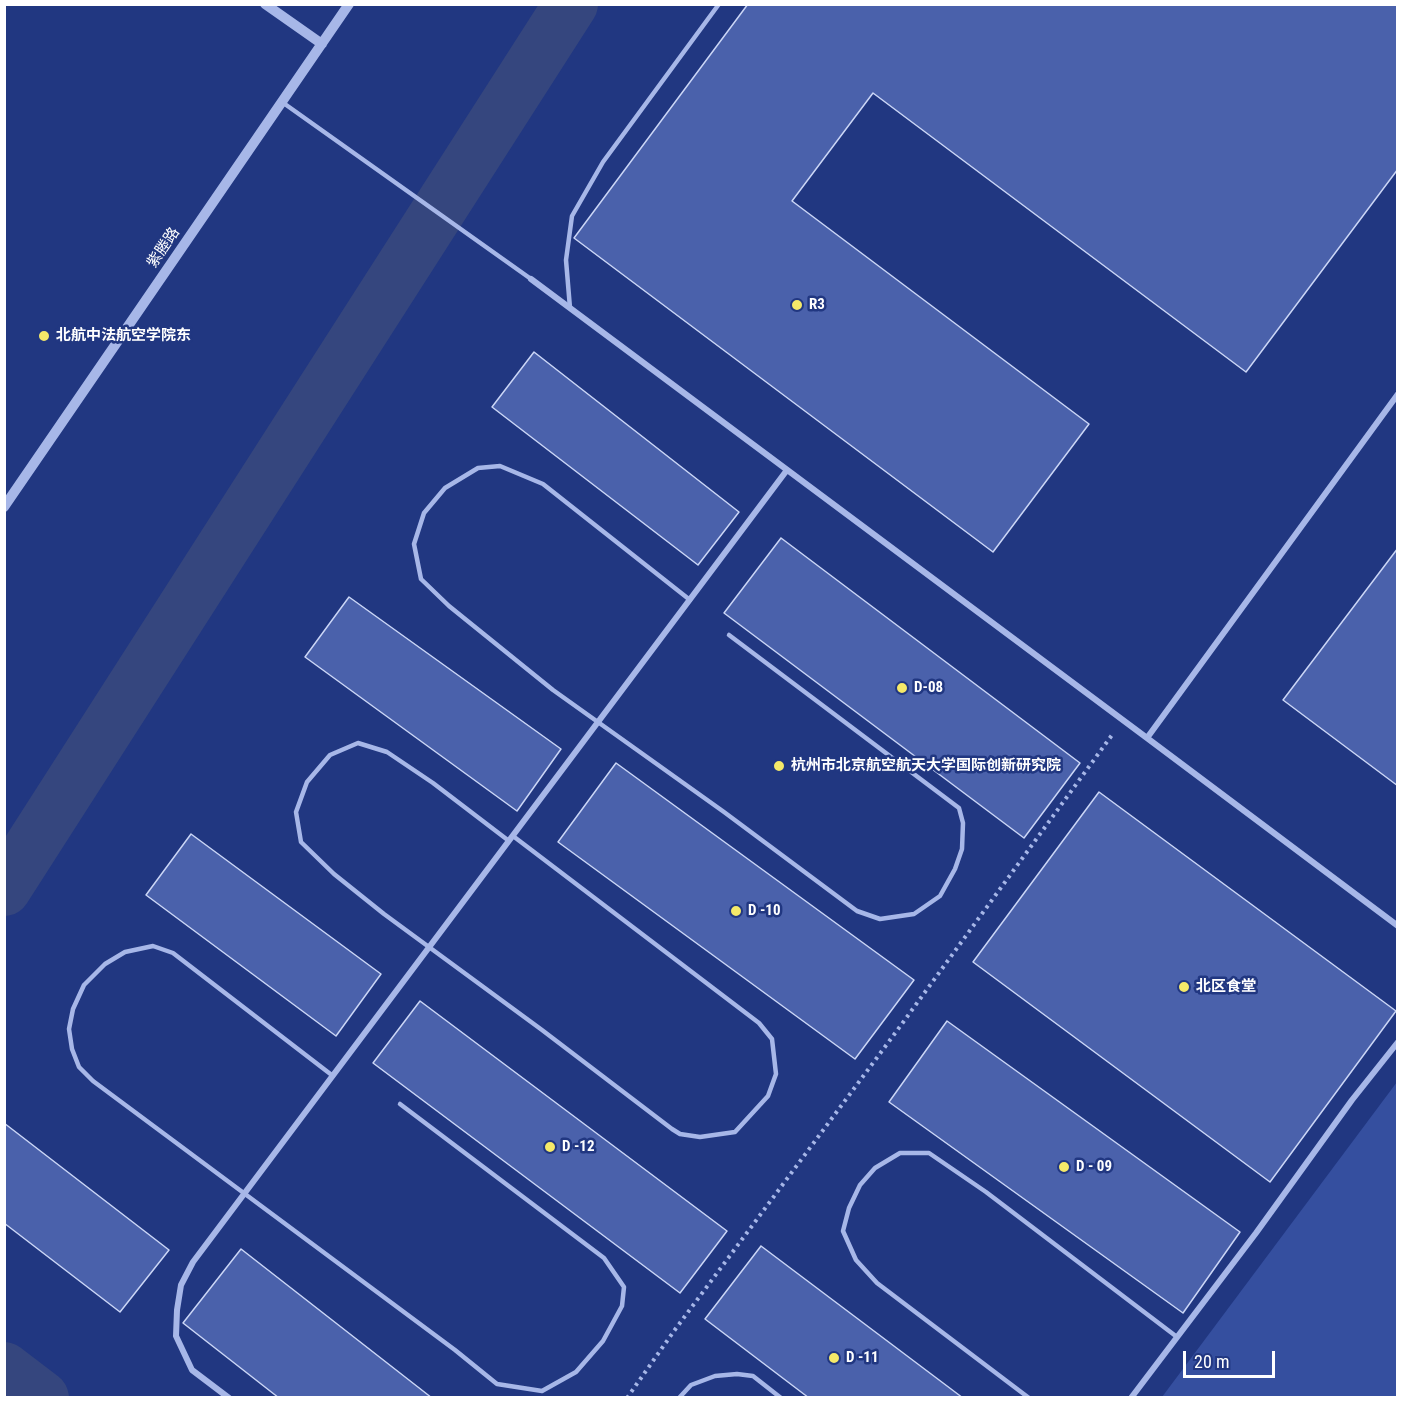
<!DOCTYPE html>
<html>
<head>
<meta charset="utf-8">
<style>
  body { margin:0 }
  #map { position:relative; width:1402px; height:1402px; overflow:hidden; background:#213781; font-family:"Roboto Condensed",sans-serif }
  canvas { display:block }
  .frame { position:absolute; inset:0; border:6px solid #fff; pointer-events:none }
  .scale { position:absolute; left:1183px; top:1351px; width:92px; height:27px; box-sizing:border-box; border:3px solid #fff; border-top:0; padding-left:8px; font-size:18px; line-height:21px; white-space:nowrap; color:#fff; -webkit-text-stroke:4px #213781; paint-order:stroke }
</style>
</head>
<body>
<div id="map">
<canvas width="1402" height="1402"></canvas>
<div class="frame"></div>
<div class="scale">20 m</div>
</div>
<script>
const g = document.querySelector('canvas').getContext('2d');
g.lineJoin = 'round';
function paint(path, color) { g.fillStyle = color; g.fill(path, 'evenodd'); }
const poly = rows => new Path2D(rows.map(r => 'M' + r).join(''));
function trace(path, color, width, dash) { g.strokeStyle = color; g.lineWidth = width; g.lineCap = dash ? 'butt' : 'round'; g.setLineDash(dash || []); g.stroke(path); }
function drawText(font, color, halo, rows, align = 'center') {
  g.font = font + ' "Roboto Condensed","Noto Sans SC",sans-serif'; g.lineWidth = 5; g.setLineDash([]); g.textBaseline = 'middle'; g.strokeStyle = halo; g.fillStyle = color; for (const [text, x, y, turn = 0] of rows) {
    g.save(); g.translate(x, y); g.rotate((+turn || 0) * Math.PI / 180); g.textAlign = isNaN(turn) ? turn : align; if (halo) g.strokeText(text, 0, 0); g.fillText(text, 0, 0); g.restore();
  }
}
paint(poly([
  [1397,1082,1397,1397,1162,1397]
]), '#354f9f');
trace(poly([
  [4,889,571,4],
  [4,1369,42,1398]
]), '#35467e', 54);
const building = poly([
  [748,4,1398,4,1398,169,1246,372,873,93,792,201,1089,424,993,552,574,238,748,4],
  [534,352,739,512,698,565,492,407,534,352],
  [781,538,1080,763,1024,838,724,613,781,538],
  [1398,548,1398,786,1283,700,1398,548],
  [349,597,561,749,517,811,305,657,349,597],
  [616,763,914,980,855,1059,558,842,616,763],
  [1099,792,1396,1011,1270,1182,973,962,1099,792],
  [191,834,381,974,336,1036,146,895,191,834],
  [420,1001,727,1231,680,1293,373,1063,420,1001],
  [947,1021,1240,1232,1183,1313,889,1102,947,1021],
  [4,1123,169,1250,120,1312,4,1223,4,1123],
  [761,1246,963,1398,809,1398,705,1319,761,1246],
  [241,1249,432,1398,279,1398,183,1323,241,1249]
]);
paint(building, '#4a61ab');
trace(building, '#cbd6f6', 1.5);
trace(poly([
  [627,1398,674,1331,896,1032,1112,735]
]), '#a7b7e8', 4, [3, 4.5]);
trace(poly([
  [282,102,531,279],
  [570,308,566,260,572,216,603,162,719,4],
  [690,600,543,484,500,466,478,468,445,488,424,513,414,544,421,579,449,606,553,690,724,812,857,911,880,919,914,914,940,896,955,869,962,849,963,823,959,808,729,635],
  [509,841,433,783,387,752,358,743,330,755,307,782,296,812,301,842,334,874,384,914,542,1030,672,1129,680,1134,700,1137,735,1132,768,1096,776,1074,772,1039,759,1023,513,836],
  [333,1076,173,953,153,946,125,952,105,964,84,985,73,1009,69,1029,72,1049,79,1067,93,1081,455,1350,497,1384,542,1391,576,1372,603,1341,622,1306,624,1287,604,1258,400,1104],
  [679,1398,691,1385,715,1376,737,1374,753,1376,781,1398],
  [1029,1398,877,1283,856,1260,843,1231,849,1208,860,1185,875,1168,900,1153,929,1153,986,1192,1177,1337]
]), '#a7b7e8', 4.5);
trace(poly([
  [531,279,1147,738,1398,394],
  [1147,738,1398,926],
  [229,1398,192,1370,176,1336,177,1310,181,1285,193,1262,787,470],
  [1131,1398,1256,1233,1352,1100,1398,1042]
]), '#a7b7e8', 6);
trace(poly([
  [265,4,322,44],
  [4,507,349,4]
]), '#a7b7e8', 10);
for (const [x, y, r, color] of [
  [797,305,6,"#f5e969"],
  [44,336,6,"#f5e969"],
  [902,688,6,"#f5e969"],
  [779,766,6,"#f5e969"],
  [736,911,6,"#f5e969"],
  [1184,987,6,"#f5e969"],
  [550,1147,6,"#f5e969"],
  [1064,1167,6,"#f5e969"],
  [834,1358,6,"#f5e969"]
]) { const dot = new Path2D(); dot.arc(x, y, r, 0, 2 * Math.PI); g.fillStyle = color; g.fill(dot); trace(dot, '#213781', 2); }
drawText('15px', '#fff', '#213781', [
  ["紫塍路",164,248,-56]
]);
drawText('bold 15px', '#fff', '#213781', [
  ["R3",809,305],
  ["北航中法航空学院东",56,336],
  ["D-08",914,688],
  ["杭州市北京航空航天大学国际创新研究院",791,766],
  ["D -10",748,911],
  ["北区食堂",1196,987],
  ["D -12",562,1147],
  ["D - 09",1076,1167],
  ["D -11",846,1358]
], 'left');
</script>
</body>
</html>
